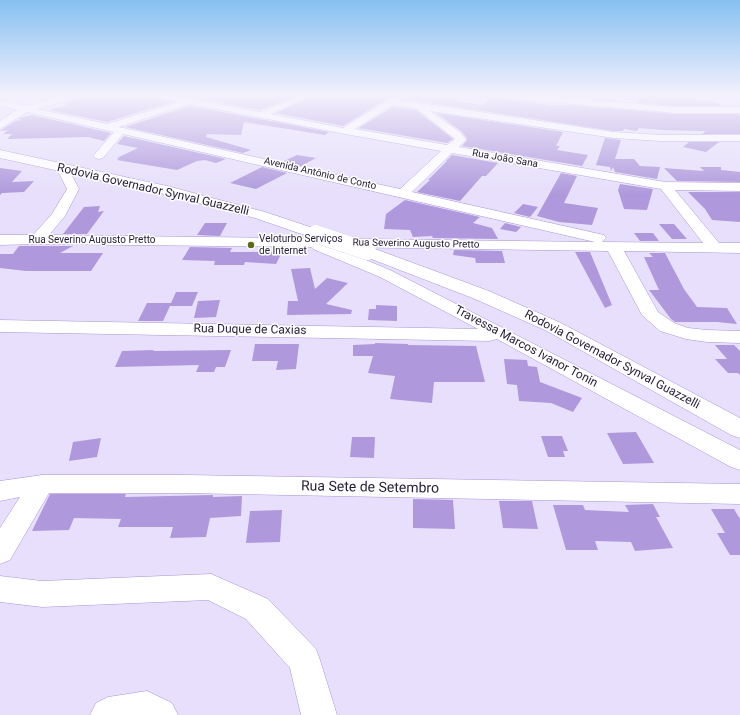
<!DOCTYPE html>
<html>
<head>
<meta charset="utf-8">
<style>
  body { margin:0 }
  canvas { display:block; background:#e7dffb }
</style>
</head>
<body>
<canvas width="740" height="715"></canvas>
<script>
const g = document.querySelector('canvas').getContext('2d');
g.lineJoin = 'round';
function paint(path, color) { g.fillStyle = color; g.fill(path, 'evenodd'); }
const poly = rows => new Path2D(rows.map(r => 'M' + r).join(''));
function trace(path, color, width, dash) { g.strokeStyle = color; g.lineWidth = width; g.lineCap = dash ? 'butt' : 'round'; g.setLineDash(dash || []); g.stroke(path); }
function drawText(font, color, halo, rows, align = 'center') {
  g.font = font + ' Roboto,sans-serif'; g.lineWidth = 3; g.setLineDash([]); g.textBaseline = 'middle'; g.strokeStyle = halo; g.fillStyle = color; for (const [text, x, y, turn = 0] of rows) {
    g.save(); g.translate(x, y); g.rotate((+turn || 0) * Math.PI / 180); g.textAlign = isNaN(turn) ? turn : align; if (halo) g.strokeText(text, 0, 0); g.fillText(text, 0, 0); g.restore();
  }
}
paint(poly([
  [82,95,152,95,154,98,172,102,107,122,49,110,67,105,68,102,80,98],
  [180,95,298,95,260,110],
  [315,95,393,95,343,126,276,113],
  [408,95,460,95,455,101,483,105,488,100,493,100,495,98,550,105,570,105,675,114,738,114,740,116,740,134,702,134,706,131,663,130,639,128,637,131,624,129,623,131,614,131,404,99],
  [641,95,716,102,722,106,675,106,637,102],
  [190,106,329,132,325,135,244,122,241,135,207,134,206,137,251,150,243,153,125,127],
  [393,107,416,110,453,139,447,143,359,128],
  [436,113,563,132,556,146,560,146,557,150,588,155,582,166,462,146,467,140,466,137,461,131],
  [32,115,111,133,104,141,88,137,7,139,12,134,3,134,8,130,0,131,15,121,21,120,18,119,20,118],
  [124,136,226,159,216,163,205,160,197,161,177,170,117,160,119,158,117,158,138,148,117,144],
  [605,138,621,140,615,159,634,159,640,166,660,167,657,179,615,172,613,167,611,171,610,167,596,165],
  [689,142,719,142,706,152,683,147],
  [297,155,316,158,301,166,282,162],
  [452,155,498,163,486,176,482,176,460,201,417,192,430,180,428,180,447,161,446,161],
  [262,167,287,173,256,189,230,183],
  [700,167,721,167,721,170,740,172,740,182,677,181,664,168,704,171],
  [0,168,22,171,12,182,34,181,24,192,2,193,0,195],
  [561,173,577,176,564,203,598,208,592,225,559,222,537,216],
  [620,184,653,189,647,210,624,209,618,190],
  [688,192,740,192,740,222,712,220,705,209],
  [405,200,480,217,473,223,492,228,498,239,433,238,432,236,413,237,410,230,384,229,386,214],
  [523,204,538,207,530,217,514,213],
  [100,206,98,212,104,211,87,234,63,234,84,207],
  [205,223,227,223,220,236,197,235],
  [505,223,521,227,516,232,500,229],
  [659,224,674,224,687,239,672,239],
  [634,233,653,233,659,241,640,241],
  [19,246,73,246,60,253,103,253,91,271,26,271,0,268,0,254,13,254],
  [190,247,232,248,230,252,282,252,276,264,245,262,244,265,214,265,215,261,182,260],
  [454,250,502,251,505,263,476,263,475,258,453,255],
  [575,252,590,252,612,305,605,308],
  [649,253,665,253,684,289,697,307,727,308,737,324,717,322,675,322,671,319,649,290,659,290,644,257,653,257],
  [310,268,315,289,327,278,348,283,326,304,352,310,351,314,287,315,288,301,298,301,291,269],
  [176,292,198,292,192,306,170,306,163,321,138,321,147,303,171,303],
  [220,300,216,317,194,318,198,301],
  [376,305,397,306,397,321,368,320,369,309,376,309],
  [375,343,408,344,408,345,476,346,485,382,434,382,432,403,390,399,395,376,368,373,373,356,353,356,353,345,375,344],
  [255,344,299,344,296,369,276,370,278,361,252,361],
  [715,345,734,345,740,351,740,375,738,373,728,373,715,359,727,359],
  [154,350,153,351,231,350,225,367,216,367,214,372,196,372,199,365,115,367,122,351],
  [504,359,527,360,528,366,537,367,540,382,582,398,573,412,551,403,519,401,517,385,507,384],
  [636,432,654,463,623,464,607,433],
  [541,436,562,436,568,451,563,451,565,457,548,457],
  [352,437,375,437,374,458,350,457],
  [101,438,97,457,69,461,73,442],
  [50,494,126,494,125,497,213,495,213,497,242,496,241,516,210,518,206,537,170,538,173,527,118,527,121,519,74,518,69,530,32,531],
  [413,499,453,500,455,529,413,528],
  [499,501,532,501,538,529,503,528],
  [653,504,660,517,656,517,673,548,635,551,631,542,595,541,598,550,566,550,553,505,583,505,585,510,629,512,625,505],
  [711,509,734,509,740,519,740,555,730,555,717,533,725,533],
  [282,510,280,542,246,543,250,511]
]), '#af99dc');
const minor = poly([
  [66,95,81,95,80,97,37,109,107,124,178,102,154,97,153,95,172,95,260,112,302,95,314,95,271,114,343,128,396,95,406,95,400,100,614,132,661,135,740,135,740,141,661,141,614,138,430,111,460,132,465,138,466,140,459,147,665,182,740,183,740,191,675,190,719,243,740,243,740,253,624,251,658,312,674,323,688,328,707,330,740,331,740,343,707,342,686,339,660,331,642,315,608,251,335,247,392,271,740,450,740,470,731,467,497,339,489,341,0,332,0,320,478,329,380,277,313,249,311,247,37,244,0,245,0,235,33,235,52,214,67,189,57,169,59,166,63,165,67,166,79,189,65,216,49,235,595,242,123,134,103,158,99,159,95,158,93,156,114,132,27,112,0,129,0,121,17,110,0,106,0,100,26,106,66,95],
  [190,104,345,134,441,151,400,189,119,127,190,104],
  [393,105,417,109,455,139,447,145,355,129,393,105],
  [452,153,661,189,703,243,602,242,606,238,604,235,412,192,452,153],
  [500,95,536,95,675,107,740,107,740,113,675,113,504,98,500,95],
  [42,475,185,475,740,484,740,504,185,493,49,493,10,560,0,564,0,528,20,497,0,501,0,481,42,475],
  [211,574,268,599,316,649,320,660,337,715,301,715,290,668,246,619,208,600,42,607,0,602,0,576,42,581,211,574],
  [147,691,172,703,178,715,90,715,96,703,108,697,147,691]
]);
const major = poly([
  [0,150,167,186,265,212,322,231,324,234,322,237,316,239,255,218,160,193,0,158,0,150],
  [367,246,489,291,561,323,740,418,740,438,731,435,547,331,475,299,361,255,358,251,361,247,367,246]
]);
trace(minor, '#a994d7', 1);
trace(major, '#a994d7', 1);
paint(minor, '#fff');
paint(major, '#fff');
const majorBridge = poly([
  [316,234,367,251]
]);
trace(majorBridge, '#a994d7', 18, []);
trace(majorBridge, '#fff', 18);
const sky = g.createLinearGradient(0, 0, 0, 195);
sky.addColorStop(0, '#86c0f1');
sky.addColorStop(0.49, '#f4f1fd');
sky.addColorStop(1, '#f4f1fd00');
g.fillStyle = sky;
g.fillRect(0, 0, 740, 195);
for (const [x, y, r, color] of [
  [251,245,4,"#5d6a13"]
]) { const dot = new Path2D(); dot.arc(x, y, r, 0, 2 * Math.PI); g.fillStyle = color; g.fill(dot); trace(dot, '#fff', 1.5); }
drawText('10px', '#241b35', '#fff', [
  ["Rua João Sana",505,159,10],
  ["Avenida Antônio de Conto",320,174,13],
  ["Rua Severino Augusto Pretto",92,240],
  ["Rua Severino Augusto Pretto",416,244,1]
]);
drawText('10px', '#241b35', '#fff', [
  ["Veloturbo Serviços",259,239],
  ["de Internet",259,251]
], 'left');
drawText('12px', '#241b35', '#fff', [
  ["Rodovia Governador Synval Guazzelli",153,190,13],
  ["Rua Duque de Caxias",250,330,1],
  ["Travessa Marcos Ivanor Tonin",526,347,28],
  ["Rodovia Governador Synval Guazzelli",612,360,28]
]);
drawText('14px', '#241b35', '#fff', [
  ["Rua Sete de Setembro",370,488,1]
]);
</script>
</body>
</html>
